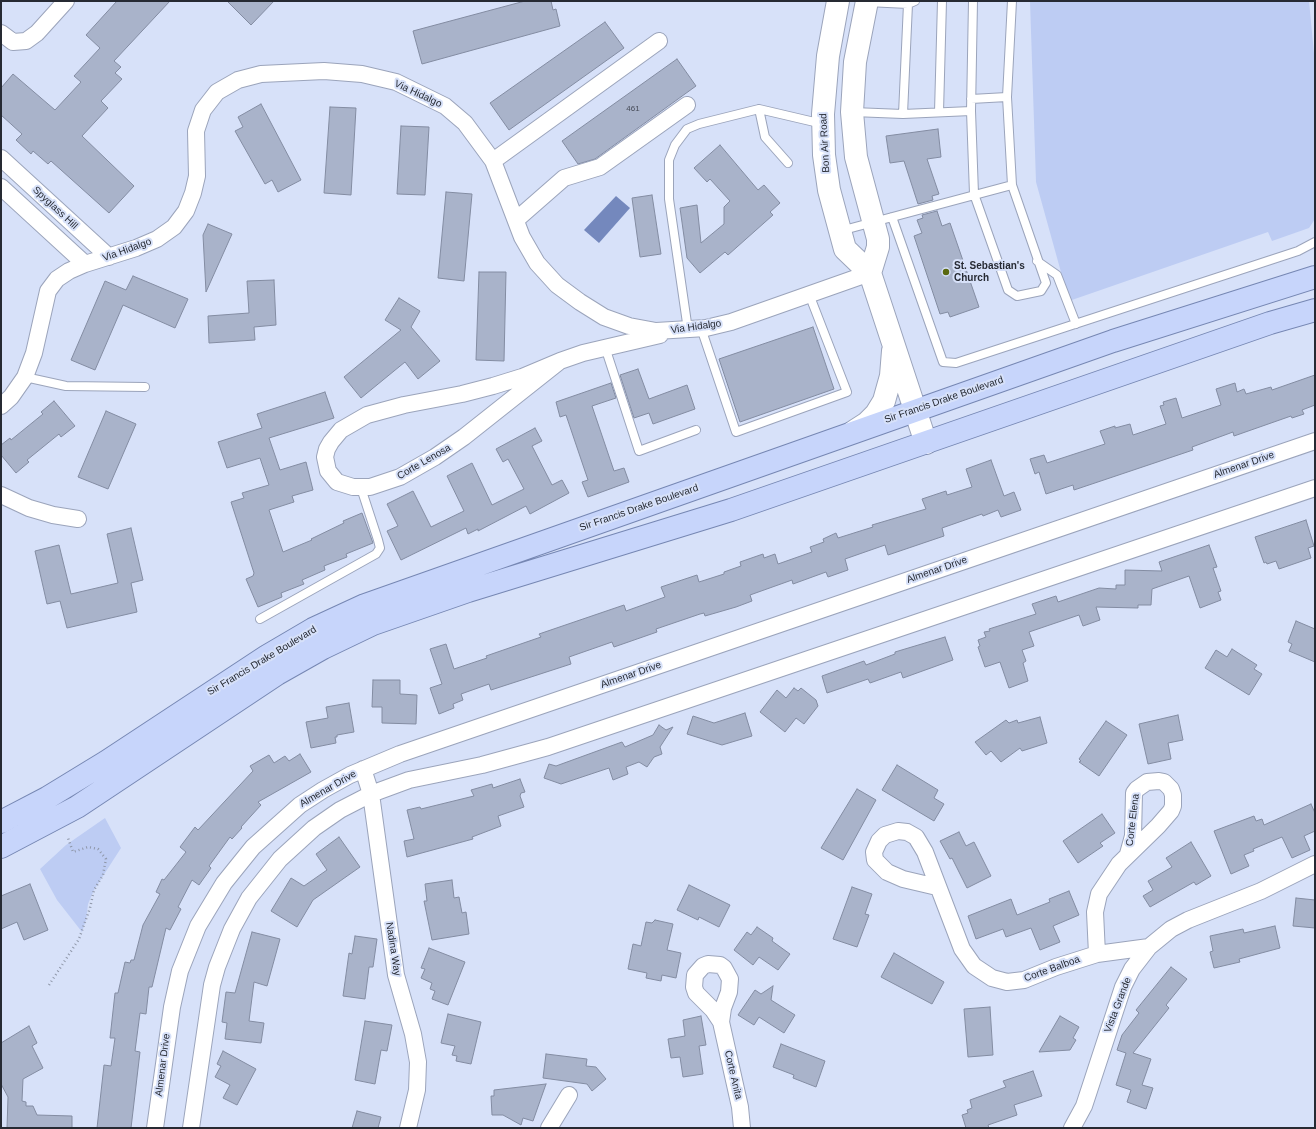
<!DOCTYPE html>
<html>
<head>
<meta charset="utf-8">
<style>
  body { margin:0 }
  #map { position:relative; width:1316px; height:1129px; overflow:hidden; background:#d7e1f9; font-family:Helvetica,sans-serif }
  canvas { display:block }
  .frame { position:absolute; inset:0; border:2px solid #262a33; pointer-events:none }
</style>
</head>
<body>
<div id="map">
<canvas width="1316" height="1129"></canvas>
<div class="frame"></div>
</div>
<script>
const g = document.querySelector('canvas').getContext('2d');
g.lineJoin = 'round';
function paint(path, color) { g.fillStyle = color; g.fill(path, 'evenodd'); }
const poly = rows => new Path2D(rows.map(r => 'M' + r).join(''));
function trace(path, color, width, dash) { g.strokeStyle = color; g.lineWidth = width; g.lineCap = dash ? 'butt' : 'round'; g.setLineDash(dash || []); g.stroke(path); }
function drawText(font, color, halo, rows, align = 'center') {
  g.font = font + ' Helvetica,sans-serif'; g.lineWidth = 4; g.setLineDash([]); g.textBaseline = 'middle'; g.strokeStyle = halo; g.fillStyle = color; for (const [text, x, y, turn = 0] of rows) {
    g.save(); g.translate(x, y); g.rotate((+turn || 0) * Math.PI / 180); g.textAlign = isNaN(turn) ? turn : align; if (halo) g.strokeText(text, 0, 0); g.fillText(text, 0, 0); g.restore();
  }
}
paint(poly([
  [1030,1,1309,1,1315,64,1315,219,1309,228,1272,241,1268,232,1069,301,1036,182],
  [105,818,121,848,94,890,88,904,86,920,82,932,57,900,40,869,66,845]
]), '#bdccf3');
paint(poly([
  [616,196,630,208,599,243,584,230]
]), '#7488bd');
const building = poly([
  [117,1,170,1,114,61,121,67,115,73,122,79,101,101,108,108,82,136,134,186,109,213,51,161,48,164,33,151,31,154,16,140,22,134,1,115,1,88,13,74,55,110,81,82,74,76,100,48,86,35,117,1],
  [227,1,274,1,251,25,227,1],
  [525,1,551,1,553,10,556,9,560,26,422,64,413,31,525,1],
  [605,22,624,48,509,130,490,103,605,22],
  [677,59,696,86,595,159,578,164,562,141,677,59],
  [261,104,301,180,278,192,272,180,265,184,235,131,243,127,238,117,261,104],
  [330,107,356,108,351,195,324,193,330,107],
  [401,126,429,127,425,195,397,194,401,126],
  [938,129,941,157,927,159,939,194,932,196,933,200,918,204,904,161,890,163,886,136,938,129],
  [720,145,758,190,764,185,780,203,770,212,773,215,728,255,725,252,700,273,687,258,680,208,697,205,701,243,724,224,724,207,730,201,710,179,707,182,694,168,720,145],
  [446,192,472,194,464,281,438,278,446,192],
  [652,195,661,254,640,257,632,198,652,195],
  [937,211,942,226,950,223,979,307,950,317,948,312,940,314,914,236,922,233,917,220,923,218,922,215,937,211],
  [208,224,232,234,206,292,203,235,208,224],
  [479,272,506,272,504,361,476,360,479,272],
  [133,276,188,299,175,328,123,305,95,370,71,360,105,281,126,290,133,276],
  [274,280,276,325,254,327,255,340,209,343,208,316,249,313,247,281,274,280],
  [399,298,420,311,411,327,440,361,418,379,405,362,361,398,344,377,401,330,385,320,399,298],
  [813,327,834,389,740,422,719,359,813,327],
  [638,369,649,399,687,385,695,409,653,424,649,413,634,418,620,375,638,369],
  [1315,375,1315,405,1302,410,1304,414,1292,418,1291,416,1234,436,1233,432,1192,447,1193,450,1074,490,1073,485,1046,494,1039,472,1035,474,1030,459,1044,455,1047,463,1105,444,1100,431,1115,426,1115,428,1130,424,1133,435,1166,424,1160,406,1164,405,1163,402,1176,398,1182,418,1221,405,1216,389,1235,383,1237,392,1244,389,1246,394,1271,387,1272,390,1315,375],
  [611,383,616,398,592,406,614,471,624,468,629,482,588,497,582,482,588,480,566,415,560,417,556,402,611,383],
  [325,392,334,418,269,438,280,470,306,462,313,490,292,496,294,502,269,510,283,552,312,540,311,539,344,523,343,521,362,513,373,543,346,554,347,557,324,566,325,570,302,580,304,584,281,593,282,597,258,607,246,579,253,576,254,573,231,502,244,498,242,493,269,485,260,458,227,468,218,442,262,428,257,414,325,392],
  [54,401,75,426,61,437,59,434,27,460,29,462,16,473,1,455,1,445,10,438,11,440,43,414,41,412,54,401],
  [106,411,136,424,108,489,78,477,106,411],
  [535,428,542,441,532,446,552,485,562,480,569,493,530,514,526,506,478,531,478,529,468,534,466,528,401,560,387,531,398,526,387,504,413,491,431,527,464,511,447,476,472,463,492,505,524,489,508,459,503,462,496,449,535,428],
  [991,460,1004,496,1014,492,1021,510,1001,517,998,510,983,516,982,514,942,528,944,536,888,555,885,545,845,559,848,570,828,577,826,572,793,584,792,580,750,595,752,601,736,607,705,616,704,613,700,614,656,629,657,632,614,647,612,642,569,657,571,664,491,690,489,684,461,694,463,700,453,704,454,708,439,714,430,688,442,684,430,649,446,644,454,669,487,658,486,656,541,637,539,634,624,605,626,611,665,597,661,587,697,575,699,582,724,574,724,572,741,566,740,562,763,554,764,558,775,554,778,564,812,552,810,547,824,542,823,539,836,533,838,538,873,527,872,525,926,509,922,499,946,491,947,495,972,487,966,469,991,460],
  [1306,520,1314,546,1308,548,1311,558,1279,569,1276,561,1267,564,1266,562,1264,563,1255,537,1306,520],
  [131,528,143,580,131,583,137,612,67,628,60,601,47,604,35,551,59,545,71,594,118,583,107,534,131,528],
  [1209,545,1217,567,1213,568,1221,591,1218,592,1221,600,1200,608,1189,576,1152,589,1151,605,1138,605,1138,608,1096,607,1100,620,1083,626,1079,615,1029,632,1034,646,1022,650,1026,661,1023,663,1028,681,1009,688,1000,662,985,667,978,647,980,646,978,640,986,637,984,632,990,631,989,629,1036,614,1032,604,1056,596,1058,602,1099,588,1116,589,1116,585,1125,585,1125,570,1162,571,1159,562,1209,545],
  [1296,621,1315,629,1315,662,1289,651,1292,644,1288,642,1296,621],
  [945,637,953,660,903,678,901,672,870,683,868,679,827,693,822,676,864,661,866,665,895,654,895,652,945,637],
  [1232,649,1257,665,1254,669,1262,674,1249,695,1205,668,1216,650,1227,657,1232,649],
  [373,680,400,680,400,694,417,695,416,724,382,723,382,707,372,707,373,680],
  [794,688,798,691,801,688,816,700,818,706,804,724,796,718,785,732,760,712,777,690,786,698,794,688],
  [349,703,354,732,337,735,337,737,335,737,336,743,311,748,306,722,328,718,326,707,349,703],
  [745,713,752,736,722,745,687,734,693,716,714,723,745,713],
  [1178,715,1183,740,1168,743,1171,759,1148,764,1139,724,1178,715],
  [1040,717,1047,743,1022,751,1020,748,1001,762,991,751,986,755,975,742,1006,720,1009,723,1017,720,1018,723,1040,717],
  [1106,721,1127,735,1099,776,1079,762,1081,761,1079,759,1106,721],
  [659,725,666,730,673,727,660,747,662,754,654,757,647,767,639,762,626,767,628,774,613,780,609,768,561,784,544,778,549,764,556,766,622,742,625,747,653,735,659,725],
  [300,754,311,772,258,802,261,805,241,827,242,828,232,839,230,837,209,866,211,868,199,885,192,880,178,907,181,909,170,930,166,928,152,987,149,987,146,1014,140,1013,135,1051,140,1052,131,1128,97,1128,104,1065,111,1066,115,1038,110,1038,115,993,118,993,125,962,130,963,131,960,134,960,143,925,160,894,156,892,162,879,164,880,186,852,180,847,195,827,198,830,253,771,250,766,269,755,274,763,285,756,289,761,300,754],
  [897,765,938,790,934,798,944,804,934,821,882,790,897,765],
  [520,779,525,792,521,793,520,796,524,807,498,816,501,826,472,837,473,839,407,857,404,841,414,839,407,810,420,807,421,809,474,796,471,790,492,784,493,788,520,779],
  [857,789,876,800,843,860,821,848,857,789],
  [1311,804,1315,813,1315,831,1304,836,1310,850,1292,858,1282,837,1253,849,1254,851,1244,855,1249,866,1231,874,1214,831,1254,816,1256,821,1262,819,1264,825,1311,804],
  [1102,814,1115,833,1100,843,1103,846,1078,863,1063,841,1102,814],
  [959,832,966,846,974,842,991,876,967,888,952,858,950,859,940,841,959,832],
  [339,837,360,867,313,900,297,927,271,911,291,878,304,886,327,870,316,854,339,837],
  [1191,842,1211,876,1196,885,1194,882,1150,907,1143,896,1153,890,1148,881,1172,867,1166,858,1191,842],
  [452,880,454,898,459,897,462,913,466,912,469,934,432,940,424,901,427,901,425,884,452,880],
  [30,884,48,930,24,940,17,922,1,929,1,896,30,884],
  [689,885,730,905,719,927,699,917,698,920,677,910,689,885],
  [852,887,872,894,865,914,869,915,857,947,833,939,852,887],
  [1069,891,1079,915,1053,926,1060,942,1040,950,1031,928,1006,937,1003,929,976,939,968,916,1011,899,1017,915,1050,902,1049,899,1069,891],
  [1296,898,1315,900,1315,928,1293,926,1296,898],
  [655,920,673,924,667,950,681,953,676,978,662,975,661,981,646,978,647,973,628,969,633,944,641,946,646,922,652,923,655,920],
  [1275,926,1280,948,1239,959,1240,962,1214,968,1210,952,1213,951,1210,936,1243,929,1244,933,1275,926],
  [757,927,773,938,772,941,790,954,778,970,759,957,753,965,734,950,747,932,751,935,757,927],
  [252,932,280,939,267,986,254,982,249,1021,264,1023,261,1043,225,1039,227,1023,222,1022,226,992,235,993,252,932],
  [355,936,377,939,373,967,369,967,365,999,343,996,349,953,352,954,355,936],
  [429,948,465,962,448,1005,432,999,435,991,430,989,432,983,421,978,425,969,421,968,429,948],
  [894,953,944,982,932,1004,881,977,894,953],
  [1171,967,1187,979,1166,1005,1169,1008,1133,1053,1151,1059,1142,1085,1153,1088,1146,1109,1127,1102,1131,1090,1116,1085,1126,1053,1117,1050,1122,1035,1139,1013,1136,1010,1171,967],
  [773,986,771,1000,795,1015,784,1033,759,1017,754,1025,738,1015,755,990,761,994,773,986],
  [990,1007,993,1055,968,1057,964,1009,990,1007],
  [448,1014,481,1022,471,1064,456,1061,457,1056,452,1055,455,1046,441,1043,448,1014],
  [701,1016,706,1045,699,1046,703,1074,683,1077,680,1057,671,1058,668,1039,685,1036,683,1020,701,1016],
  [1060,1016,1079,1027,1073,1038,1076,1040,1070,1050,1039,1052,1060,1016],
  [365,1021,392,1025,387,1051,381,1050,375,1084,355,1080,365,1021],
  [29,1026,37,1043,32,1046,43,1068,23,1079,22,1101,26,1102,26,1106,33,1106,37,1115,72,1116,72,1128,7,1128,8,1097,1,1084,1,1043,29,1026],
  [781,1044,825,1061,816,1087,793,1078,794,1075,773,1067,781,1044],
  [223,1051,256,1069,237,1105,223,1098,230,1085,215,1077,221,1066,217,1064,223,1051],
  [546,1054,587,1059,586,1066,596,1067,606,1079,592,1091,587,1084,543,1078,546,1054],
  [1033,1071,1042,1096,1014,1105,1017,1115,988,1125,989,1128,966,1128,962,1115,968,1113,967,1110,972,1108,970,1100,1006,1087,1003,1081,1033,1071],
  [546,1084,533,1121,523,1118,521,1125,503,1115,492,1115,491,1096,494,1096,494,1090,546,1084],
  [357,1111,381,1117,378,1128,352,1128,357,1111]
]);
paint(building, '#a9b3ca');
trace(building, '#838ca2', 1);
const lane = poly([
  [867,2,908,4,915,1],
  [971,99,1007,97],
  [759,109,765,137,788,163],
  [971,111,974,194,1008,290,1017,296,1041,291,1046,283,1012,185,1007,97,1012,1],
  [853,112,903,114,971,111,973,1],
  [939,112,942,1],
  [903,114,908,4],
  [892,217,943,362,956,363,1234,272,1298,251,1315,242],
  [840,231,1012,185],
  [1037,261,1057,275,1076,324],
  [701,328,736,432,847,392,809,294],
  [688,330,669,199,669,160,675,145,687,129,699,124,759,109,823,124],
  [605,347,639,451,696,430],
  [25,377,66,386,145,387],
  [260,619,376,554,380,548,378,540,361,488]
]);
const street = poly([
  [1,33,13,42,26,41,37,33,66,1],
  [1,158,109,257],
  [493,161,659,41],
  [1,187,85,264],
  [516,220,564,178,600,167,687,105],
  [560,361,464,437,435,457,400,477,370,487,353,487,337,482,328,471,325,457,327,449,331,442,341,430,367,415,404,405,462,394,493,386,522,377,560,361,583,353,660,335],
  [1,406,11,397,25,377,34,353,48,291,57,279,69,271,85,264,136,248,157,239,174,227,186,211,193,193,197,176,196,131,203,110,217,92,238,80,261,74,324,71,362,74,396,82,445,106,465,123,493,161,522,237,537,263,557,285,580,302,604,317,629,326,656,331,706,328,731,322,870,273],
  [1,495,29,508,53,515,78,519],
  [363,769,371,794,396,975,413,1034,418,1062,417,1090,408,1128],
  [937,887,903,879,887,872,875,860,874,852,879,841,885,835,898,831,907,832,916,837,925,852,962,949,974,966,992,978,1007,982,1024,980,1056,967,1097,954,1149,947],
  [1097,954,1095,912,1099,894,1119,864,1158,826,1171,811,1173,806,1173,795,1171,789,1164,782,1159,781,1147,782,1137,789,1134,793,1133,836,1128,854],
  [721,1022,723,1008,729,992,730,979,724,968,720,965,708,964,703,966,695,975,694,987,696,993,713,1010,721,1022,740,1107,742,1128],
  [155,1128,172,1007,180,971,198,926,224,883,253,847,300,805,323,790,350,775,400,754,1315,441],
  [191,1128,212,985,217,967,232,929,249,898,280,859,314,828,340,810,371,794,409,780,482,765,548,747,1315,488],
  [549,1128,569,1095],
  [1072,1128,1084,1106,1123,987,1132,969,1149,947,1171,929,1188,920,1261,891,1315,864]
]);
const secondary = poly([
  [838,1,828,56,823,114,824,155,829,190,845,249,870,273,926,443],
  [867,1,855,62,852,112,856,157,878,239,878,247,870,273],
  [853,432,867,423,876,414,884,401,891,376,893,351]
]);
const primary = poly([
  [1,822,47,798,106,762,267,656,313,629,365,605,1113,341,1315,277],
  [1,847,77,807,277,674,323,648,373,624,468,591,731,510,1270,323,1315,310]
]);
trace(lane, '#9ba4bb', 10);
trace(street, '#9ba4bb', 18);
trace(secondary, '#9ba4bb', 24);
trace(primary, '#7687b3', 24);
trace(poly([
  [49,985,79,939,90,908,94,890,103,875,106,859,98,849,88,847,73,852,68,838]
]), '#8f97a9', 2.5, [1, 3]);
trace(lane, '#fff', 8);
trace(street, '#fff', 16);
trace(secondary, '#fff', 22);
trace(primary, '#c7d5fb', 22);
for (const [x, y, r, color] of [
  [946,272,4,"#5a680f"]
]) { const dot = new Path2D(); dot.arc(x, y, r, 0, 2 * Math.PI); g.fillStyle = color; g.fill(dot); trace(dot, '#d7e1f9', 1.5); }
drawText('8px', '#474c59', null, [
  ["461",633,109]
]);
drawText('10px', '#262a33', '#d7e1f9', [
  ["Via Hidalgo",418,94,25],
  ["Bon Air Road",825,143,-93],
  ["Spyglass Hill",55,208,43],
  ["Via Hidalgo",127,250,-20],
  ["Via Hidalgo",696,327,-8],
  ["Sir Francis Drake Boulevard",944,400,-19],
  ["Corte Lenosa",424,462,-30],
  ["Almenar Drive",1244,465,-19],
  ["Sir Francis Drake Boulevard",639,508,-19],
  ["Almenar Drive",937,570,-19],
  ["Sir Francis Drake Boulevard",262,661,-31],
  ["Almenar Drive",631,675,-19],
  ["Almenar Drive",328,789,-30],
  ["Corte Elena",1133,820,-83],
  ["Nadina Way",393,949,81],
  ["Corte Balboa",1052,969,-20],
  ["Vista Grande",1118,1005,-69],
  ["Almenar Drive",163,1065,-83],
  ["Corte Anita",733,1075,77]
]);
drawText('bold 10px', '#262a33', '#d7e1f9', [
  ["St. Sebastian's",954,266],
  ["Church",954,278]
], 'left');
</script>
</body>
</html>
